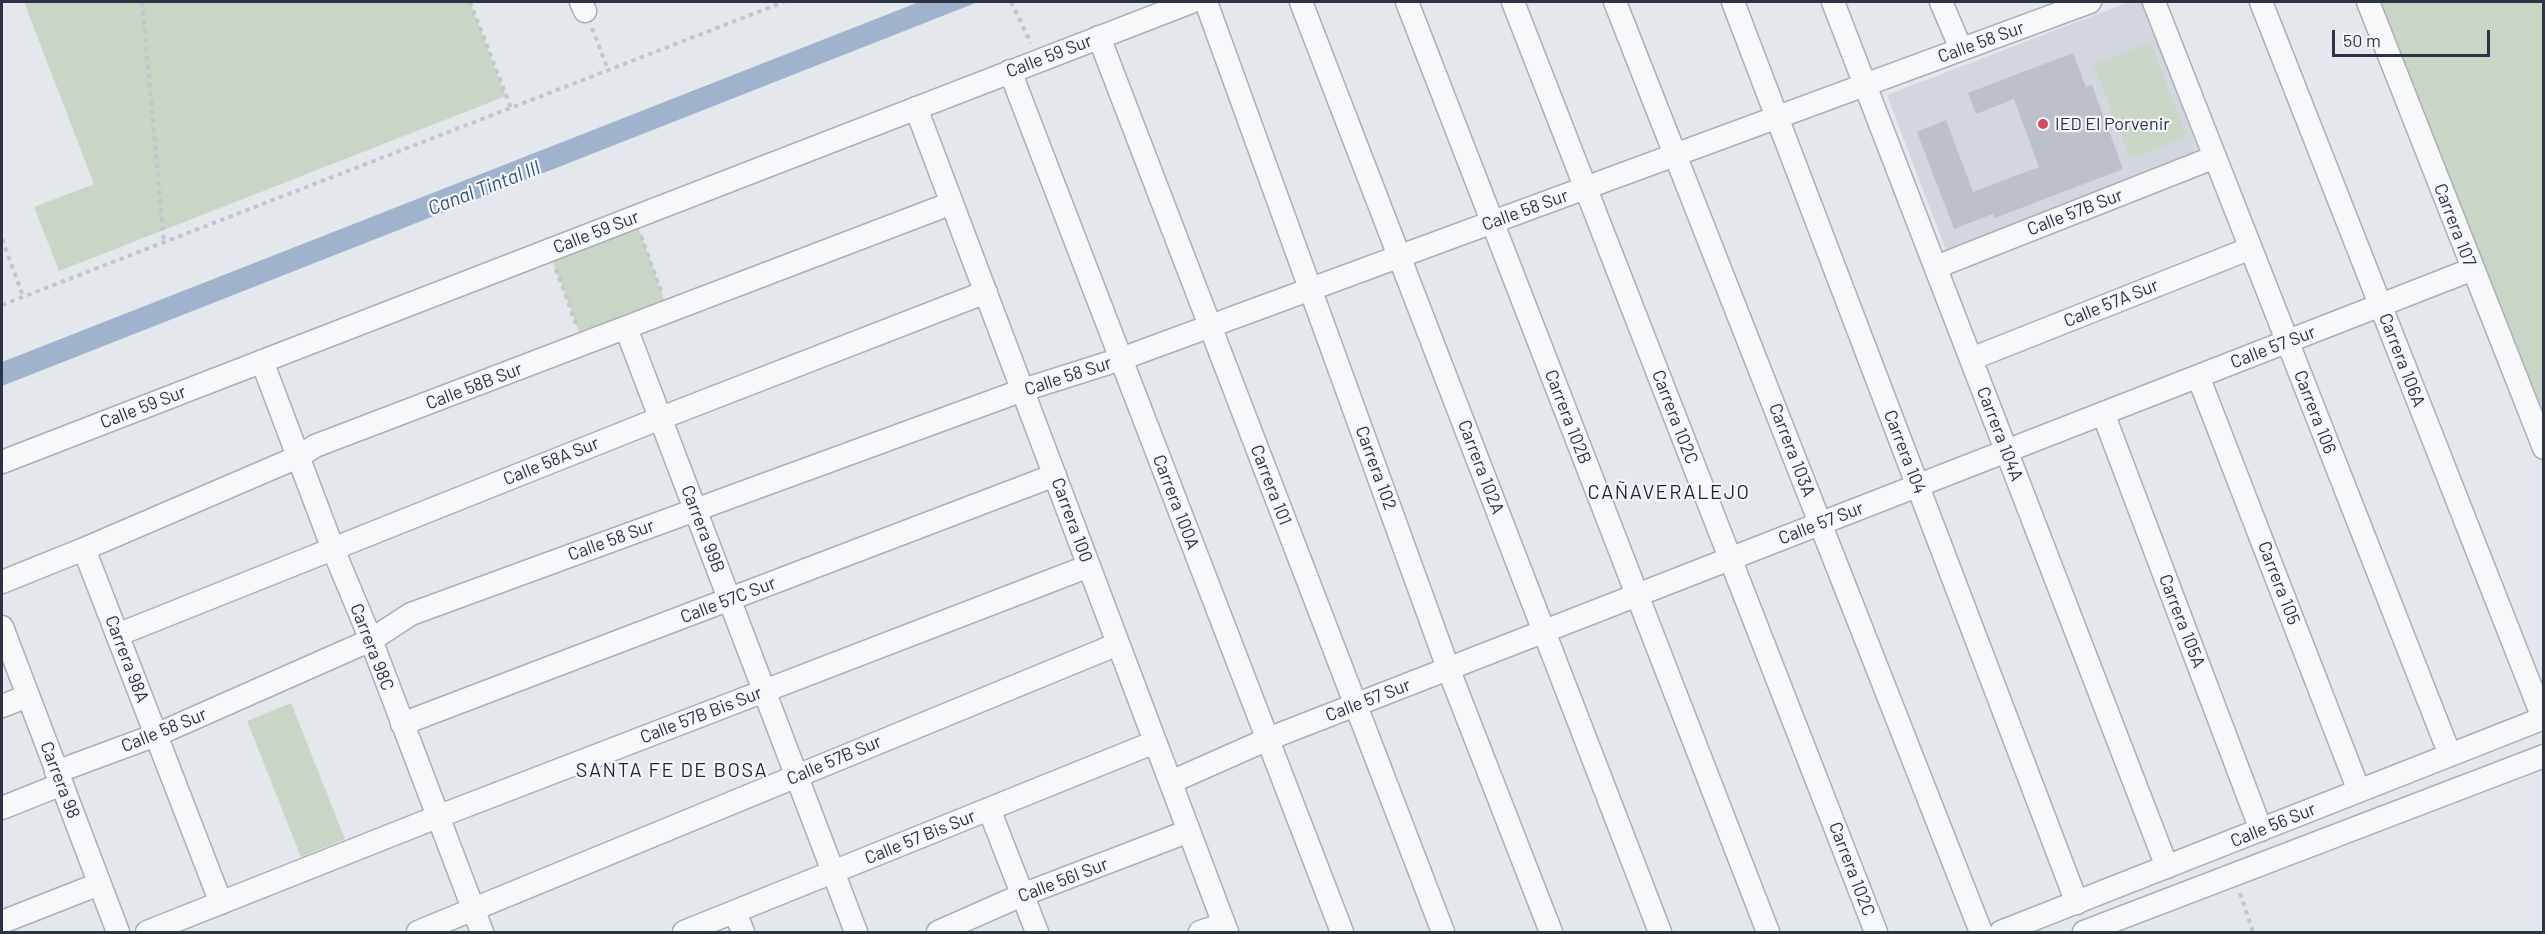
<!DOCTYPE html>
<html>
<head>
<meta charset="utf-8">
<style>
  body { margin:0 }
  #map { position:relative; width:2545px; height:934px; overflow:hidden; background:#e4e7ec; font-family:Barlow,sans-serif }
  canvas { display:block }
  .frame { position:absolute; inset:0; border:3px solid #2b3445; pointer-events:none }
  .scale { position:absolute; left:2332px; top:30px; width:158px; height:27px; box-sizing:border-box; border:3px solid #2b3445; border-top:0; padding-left:8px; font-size:18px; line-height:21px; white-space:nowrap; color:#2b3445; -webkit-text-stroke:4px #f4f6f9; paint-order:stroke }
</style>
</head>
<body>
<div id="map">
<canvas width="2545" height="934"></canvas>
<div class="frame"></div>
<div class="scale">50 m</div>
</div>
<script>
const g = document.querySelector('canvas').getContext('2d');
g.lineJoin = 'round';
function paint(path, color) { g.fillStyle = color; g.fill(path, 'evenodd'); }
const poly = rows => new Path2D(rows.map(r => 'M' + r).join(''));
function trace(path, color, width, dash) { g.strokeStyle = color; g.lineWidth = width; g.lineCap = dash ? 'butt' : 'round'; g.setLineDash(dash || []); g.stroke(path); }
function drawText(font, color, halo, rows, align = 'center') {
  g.font = font + ' Barlow,sans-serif'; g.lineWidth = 4.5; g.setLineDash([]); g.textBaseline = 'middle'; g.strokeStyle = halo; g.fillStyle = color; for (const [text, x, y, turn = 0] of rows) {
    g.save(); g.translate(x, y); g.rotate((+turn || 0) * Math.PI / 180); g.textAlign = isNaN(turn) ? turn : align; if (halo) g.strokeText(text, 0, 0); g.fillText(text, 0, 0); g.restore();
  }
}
paint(poly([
  [2129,2,2142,2,2199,152,1946,250,1887,95]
]), '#d2d6de');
paint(poly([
  [24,2,470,2,506,96,59,271,34,207,94,184],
  [2380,2,2543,2,2543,416],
  [2151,43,2187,137,2130,159,2094,65],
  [638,226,664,300,579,332,552,259],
  [291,703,345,839,301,857,247,721]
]), '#c9d6c5');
paint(poly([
  [919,2,978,2,2,386,2,362]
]), '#9fb4cc');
paint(poly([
  [2073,53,2086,87,2092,85,2123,169,1995,218,1993,214,1954,229,1917,132,1946,120,1973,192,2039,167,2014,99,1976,114,1968,93]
]), '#bbc0ca');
const minor = poly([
  [581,2,585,11],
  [1206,2,1448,668,1551,932],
  [1301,2,1660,932],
  [1407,2,1768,932],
  [1513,2,1876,932],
  [1615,2,1981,932],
  [1733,2,2077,903],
  [1833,2,2167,867],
  [1941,2,1961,49],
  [2154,2,2450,755],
  [2261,2,2543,718],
  [2368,2,2544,448],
  [1099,37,1443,932],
  [1010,71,1342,932],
  [916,108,1227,932],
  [1936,267,2215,157],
  [626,328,856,932],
  [1971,359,2251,248],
  [262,361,333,549,371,640,482,932],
  [2198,376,2359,791],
  [2103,413,2261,830],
  [2,462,1191,2],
  [84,549,221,903],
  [2,582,84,549,298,457,315,446,952,203],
  [2,627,118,932],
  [117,635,661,418,986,292],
  [2,706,28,696],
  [402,724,1055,475],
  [56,772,156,735,371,640,411,614,1023,390,1121,359,2090,2],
  [1171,782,1268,739,2473,269],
  [2,808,62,784],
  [989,809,1037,932],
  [735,912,743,932],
  [2,922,99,884],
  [147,932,437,817,1089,566],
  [418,932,1118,644],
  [684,932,1155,742],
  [938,932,1022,895,1189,831],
  [1200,932,1224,924],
  [2001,932,2544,718],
  [2084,932,2544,756]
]);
trace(minor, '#a9aeb7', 25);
trace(poly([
  [142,2,164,242],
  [470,2,511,108],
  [1011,2,1031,43],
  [592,28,608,70],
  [641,236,661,291],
  [2,239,23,296],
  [556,269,576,324],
  [2,305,784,2],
  [2240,893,2253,932]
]), '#c2c5cb', 4, [4.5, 4.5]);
trace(minor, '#f7f8fa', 22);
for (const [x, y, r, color] of [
  [2043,124,6,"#d1495b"]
]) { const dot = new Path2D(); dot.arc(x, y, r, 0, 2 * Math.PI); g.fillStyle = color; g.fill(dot); trace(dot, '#f4f6f9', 2); }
drawText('18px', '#2b3445', '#f4f6f9', [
  ["Calle 58 Sur",1981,42,-20],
  ["Calle 59 Sur",1049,56,-21],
  ["Calle 58 Sur",1525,210,-20],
  ["Calle 57B Sur",2075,212,-21],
  ["Carrera 107",2455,225,69],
  ["Calle 59 Sur",596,232,-21],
  ["Calle 57A Sur",2111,303,-22],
  ["Calle 57 Sur",2273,347,-21],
  ["Carrera 106A",2402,360,69],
  ["Calle 58 Sur",1068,376,-18],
  ["Calle 58B Sur",474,386,-21],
  ["Calle 59 Sur",143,407,-21],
  ["Carrera 106",2315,412,69],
  ["Carrera 102B",1568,417,69],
  ["Carrera 102C",1675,417,69],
  ["Carrera 104A",2000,434,69],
  ["Carrera 103A",1792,450,69],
  ["Carrera 104",1905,452,69],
  ["Calle 58A Sur",551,461,-22],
  ["Carrera 102A",1481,467,69],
  ["Carrera 102",1376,468,70],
  ["Carrera 101",1271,485,69],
  ["Carrera 100A",1176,502,69],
  ["Carrera 100",1072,520,70],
  ["Calle 57 Sur",1821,523,-21],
  ["Carrera 99B",703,529,69],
  ["Calle 58 Sur",611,540,-20],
  ["Carrera 105",2279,583,69],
  ["Calle 57C Sur",728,600,-21],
  ["Carrera 105A",2182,621,69],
  ["Carrera 98C",372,647,69],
  ["Carrera 98A",127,659,69],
  ["Calle 57 Sur",1368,700,-21],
  ["Calle 57B Bis Sur",701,715,-21],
  ["Calle 58 Sur",164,730,-22],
  ["Calle 57B Sur",834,760,-23],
  ["Carrera 98",60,780,69],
  ["Calle 56 Sur",2273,825,-22],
  ["Calle 57 Bis Sur",920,837,-22],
  ["Carrera 102C",1852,869,69],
  ["Calle 56I Sur",1063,880,-21]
]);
drawText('18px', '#2b3445', '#f4f6f9', [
  ["IED El Porvenir",2055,124]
], 'left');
drawText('italic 20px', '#34527a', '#f4f6f9', [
  ["Canal Tintal III",484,188,-21]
]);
g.letterSpacing = '1.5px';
drawText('20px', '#1d2536', '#f4f6f9', [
  ["CAÑAVERALEJO",1669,492],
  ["SANTA FE DE BOSA",672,770]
]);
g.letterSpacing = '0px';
</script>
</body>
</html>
